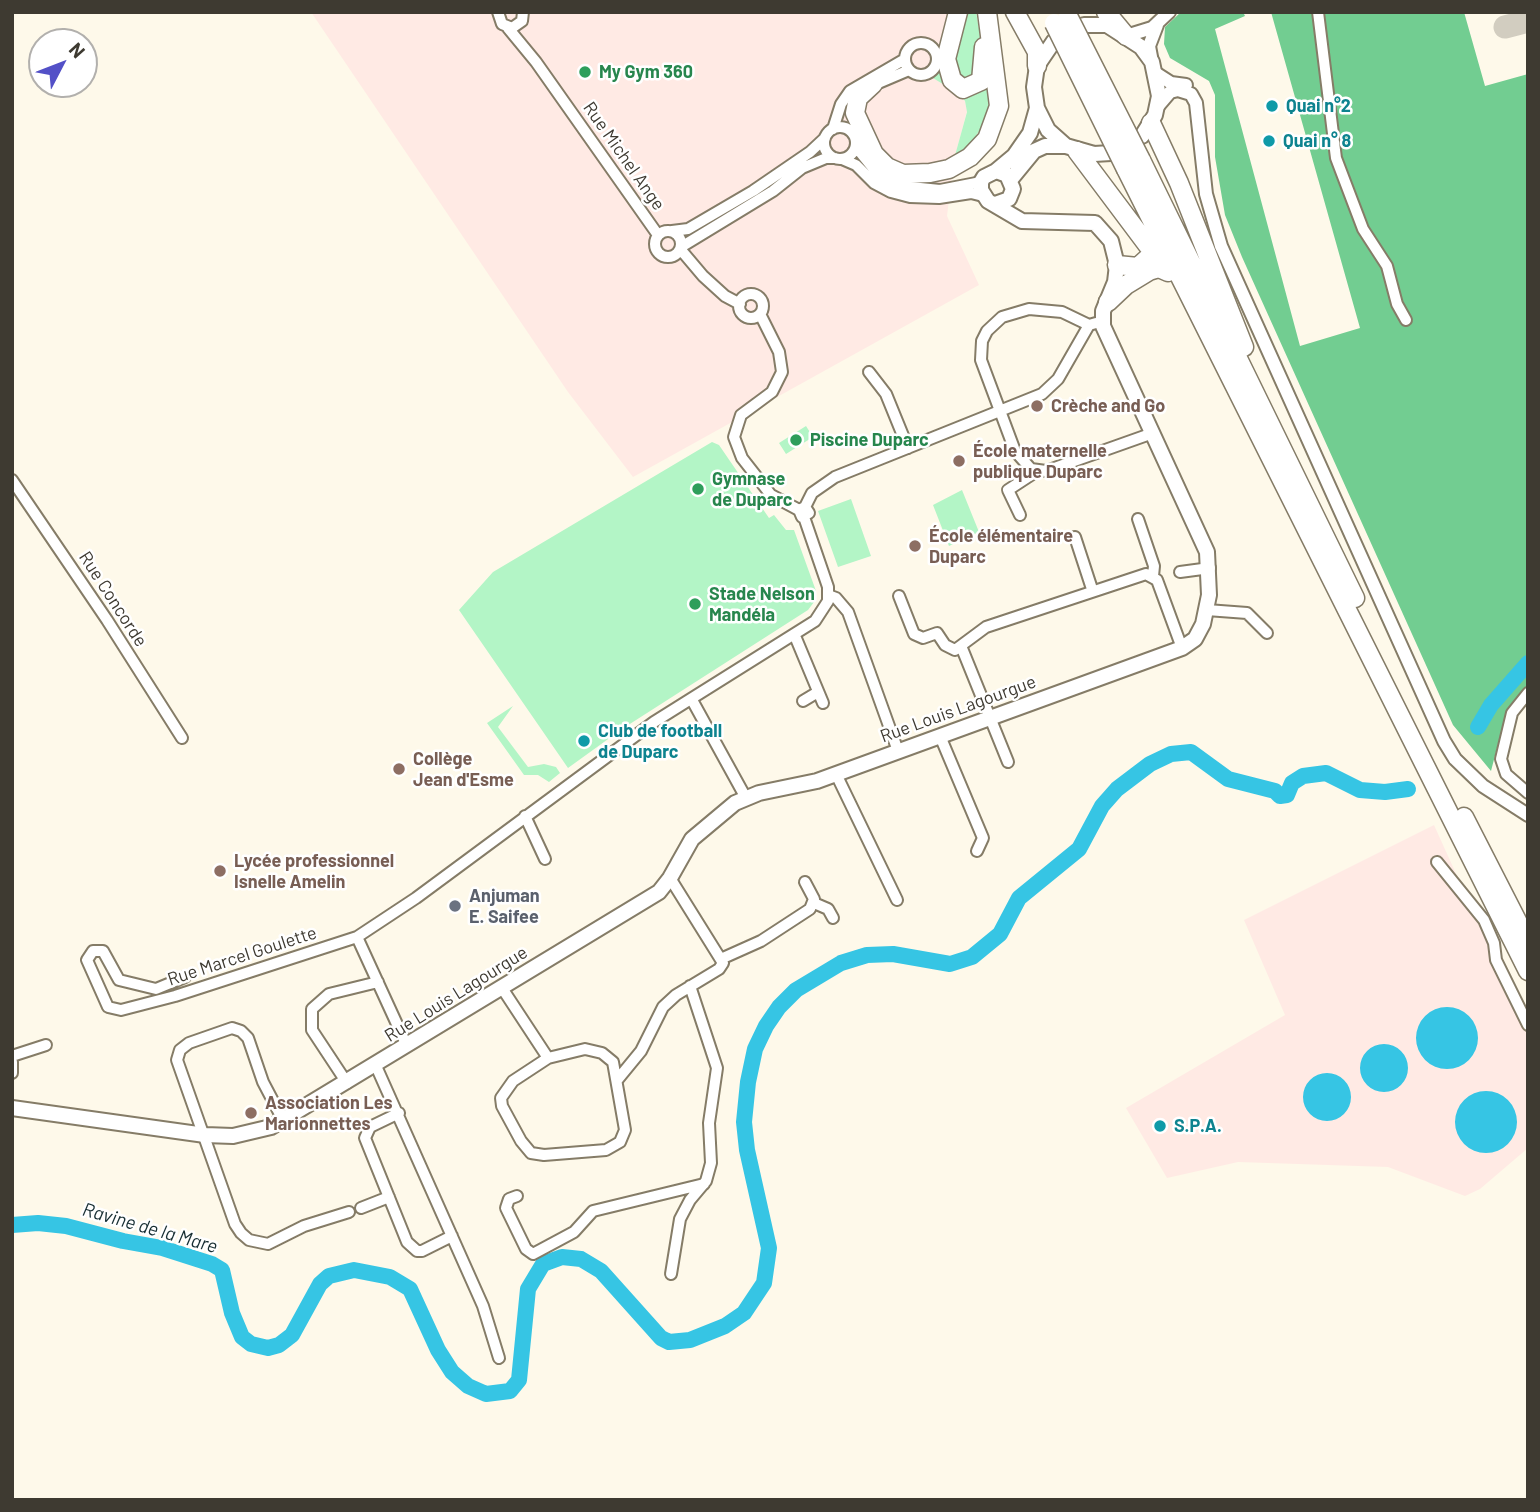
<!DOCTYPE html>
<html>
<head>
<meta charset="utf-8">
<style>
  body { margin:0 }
  #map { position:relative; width:1540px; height:1512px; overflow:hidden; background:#fef9ea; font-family:Barlow,sans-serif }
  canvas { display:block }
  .frame { position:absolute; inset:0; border:14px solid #3e3a31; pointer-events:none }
  .north { position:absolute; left:28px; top:28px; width:70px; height:70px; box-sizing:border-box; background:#fff; border:2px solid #b2b0ad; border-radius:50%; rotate:48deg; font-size:19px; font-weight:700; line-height:28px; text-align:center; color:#3e3a31 }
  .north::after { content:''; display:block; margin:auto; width:24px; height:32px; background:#5350c7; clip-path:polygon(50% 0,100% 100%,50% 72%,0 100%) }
</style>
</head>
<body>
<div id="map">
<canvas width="1540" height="1512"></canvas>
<div class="frame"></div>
<div class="north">N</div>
</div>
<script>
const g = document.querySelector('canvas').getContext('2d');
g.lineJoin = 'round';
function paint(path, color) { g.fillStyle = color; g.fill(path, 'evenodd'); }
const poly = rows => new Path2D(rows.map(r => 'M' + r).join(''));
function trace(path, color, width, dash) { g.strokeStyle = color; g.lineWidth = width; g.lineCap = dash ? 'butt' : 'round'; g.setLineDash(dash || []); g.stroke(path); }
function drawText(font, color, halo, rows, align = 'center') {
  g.font = font + ' Barlow,sans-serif'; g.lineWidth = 5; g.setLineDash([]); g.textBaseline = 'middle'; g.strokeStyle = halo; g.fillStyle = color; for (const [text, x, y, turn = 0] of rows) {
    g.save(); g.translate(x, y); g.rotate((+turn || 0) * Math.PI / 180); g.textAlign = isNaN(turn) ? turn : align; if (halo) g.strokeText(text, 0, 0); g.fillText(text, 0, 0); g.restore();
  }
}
paint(poly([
  [311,12,960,12,959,94,965,101,967,111,954,160,947,216,979,285,633,477,568,392],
  [1434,825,1528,1033,1528,1148,1480,1189,1465,1196,1388,1167,1238,1162,1167,1178,1126,1108,1285,1015,1244,920]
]), '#ffeae4');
paint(poly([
  [960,12,976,12,991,98,983,125,970,145,954,159,967,112,965,101,959,94,933,78],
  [806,426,813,437,786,454,779,443],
  [712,442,719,445,769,518,774,515,786,530,794,530,816,591,814,602,808,610,622,729,568,768,459,610,493,572],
  [962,490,979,532,949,546,933,505],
  [851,499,871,556,838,567,818,511],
  [513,706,498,727,528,767,544,764,556,767,560,773,549,782,538,775,524,775,487,723]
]), '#b3f5c6');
paint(poly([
  [1181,12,1243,12,1245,16,1215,29,1300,346,1360,328,1271,12,1464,12,1485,86,1528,74,1528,691,1505,717,1491,771,1453,725,1242,257,1225,215,1215,157,1215,95,1209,81,1170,58,1164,44,1165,27]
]), '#72cd91');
paint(poly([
  '1416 1038a31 31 0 1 1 62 0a31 31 0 1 1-62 0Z',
  '1360 1068a24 24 0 1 1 48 0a24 24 0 1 1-48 0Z',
  '1303 1097a24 24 0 1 1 48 0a24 24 0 1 1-48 0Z',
  '1455 1122a31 31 0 1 1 62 0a31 31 0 1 1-62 0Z'
]), '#36c5e4');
trace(poly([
  [1478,727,1491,705,1528,663],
  [12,1225,38,1223,66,1226,123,1241,162,1248,212,1264,222,1270,232,1313,242,1337,251,1344,268,1348,279,1345,292,1335,320,1284,329,1276,354,1270,390,1277,410,1289,438,1350,452,1372,468,1386,486,1394,510,1391,519,1380,528,1289,543,1264,562,1257,581,1259,601,1271,661,1338,669,1342,690,1340,725,1326,744,1313,764,1283,769,1248,747,1150,744,1122,748,1082,755,1049,766,1026,779,1007,796,990,841,963,867,955,893,954,950,964,972,957,1000,934,1019,898,1079,849,1102,806,1117,789,1150,764,1171,754,1191,752,1228,779,1275,791,1280,796,1287,795,1292,783,1303,776,1326,773,1360,790,1385,792,1408,789]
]), '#36c5e4', 16);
trace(poly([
  [1505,27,1528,21]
]), '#d2cdc0', 23);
const minor = poly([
  [498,12,502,24,512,28,522,21,523,12],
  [1318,12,1336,158,1363,229,1387,266,1397,304,1406,320],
  [508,28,536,62,658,235],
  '905 59a16 16 0 1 1 32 0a16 16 0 1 1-32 0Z',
  [869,87,909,70],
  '824 143a16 16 0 1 1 32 0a16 16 0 1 1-32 0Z',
  [833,129,841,104,850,91,905,59],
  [856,147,878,174,900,186,940,190,981,182],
  [842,159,856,165,874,183,891,192,910,197,939,198,971,193,983,196],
  '655 244a13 13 0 1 1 26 0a13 13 0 1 1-26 0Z',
  [672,231,688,229,753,191,810,152,825,138],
  [681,247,773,191,802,168,826,158,835,158],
  [681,250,703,276,725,296,740,304],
  '739 306a12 12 0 1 1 24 0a12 12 0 1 1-24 0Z',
  [760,314,779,352,782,372,772,392,741,415,734,437,742,458,771,495,799,510,802,517,809,513,805,507,799,510],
  [1089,325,1062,312,1029,309,1002,317,987,331,982,341,981,360,1015,451,1031,469,1046,471,1153,433],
  [869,372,886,394,908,448],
  [12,480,107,620,182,738],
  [805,507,812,493,835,477,1042,394,1058,379,1089,325,1096,323],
  [1020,515,1008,490,1037,471],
  [1138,519,1154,566,1153,576],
  [1075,537,1092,589],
  [1180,572,1210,568],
  [828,595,836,598,848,612,898,751],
  [899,596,914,634,923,638,937,633,945,645,955,650,986,627,1146,574,1157,580,1182,648],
  [1207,610,1247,613,1267,633],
  [795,636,823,703],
  [961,646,1008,762],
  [1528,693,1512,713,1501,759,1506,774,1528,793],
  [692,700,746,798],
  [803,701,818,692],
  [940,736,983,838,977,851],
  [836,774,897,900],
  [525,816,545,859],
  [1437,862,1484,920,1494,943,1496,960,1528,1025],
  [814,903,828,909,833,918],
  [357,937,407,1046],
  [723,958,761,941,810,909,814,899,805,882],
  [185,977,156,989,119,980,103,951,93,951,87,960,108,1007,121,1010,175,996,357,937,416,898,654,722,815,621,828,601,828,587,804,517],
  [502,988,548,1058,513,1081,501,1098,502,1106,521,1141,531,1153,544,1155,606,1150,620,1142,625,1130,613,1062,602,1053,585,1049,548,1058],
  [12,1056,46,1045],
  [12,1062,12,1073],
  [376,1066,483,1306,499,1358],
  [618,1079,641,1051,663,1007,676,995,719,969,723,963,670,878],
  [347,1083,312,1030,312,1009,329,994,378,982],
  [399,1113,370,1127,365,1138,407,1242,417,1251,422,1251,452,1236],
  [283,1120,263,1082,248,1038,241,1031,232,1028,189,1043,180,1050,177,1060,235,1224,241,1233,249,1240,268,1244,304,1226,349,1212],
  [517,1196,509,1199,506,1208,526,1249,533,1254,574,1232,593,1211,704,1184],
  [361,1208,389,1197],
  [671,1274,680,1219,690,1200,706,1181,711,1163,709,1123,717,1068,690,986]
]);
const tertiary = poly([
  [1126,36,1152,28,1169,12],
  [1152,62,1149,46,1157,25],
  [1157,74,1171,83,1186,85],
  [1158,106,1170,92,1178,90,1191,94,1196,103,1206,194,1221,246,1444,741,1455,759,1483,786,1528,815]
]);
const secondary = poly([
  [1084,25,1107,25,1141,47,1152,62,1159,96,1155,115,1142,136],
  [1037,108,1048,130,1066,146,1094,154,1111,153],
  [996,171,1014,156,1030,133,1037,108,1034,87,1037,66,1054,41],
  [1011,179,1034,151,1045,146,1066,146],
  [12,1108,205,1135,233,1136,271,1127,659,892,670,878,692,839,735,803,759,793,817,781,1182,648,1195,639,1203,624,1209,595,1207,552,1103,326,1103,311,1115,282,1117,265,1111,241,1095,223,1022,221,988,201,981,190,981,182,984,177,996,171,1007,175,1013,189,1009,199,995,204]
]);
const trunk = poly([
  [958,12,946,59,952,80,963,89,981,81,984,47],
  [1015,12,1037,52,1037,66],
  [1106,12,1126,36],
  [873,84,858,98,855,113,874,154,887,167,903,174,930,173,949,169,970,157,987,139,999,106,987,12],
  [1151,123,1179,183,1244,347],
  [1077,151,1167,271],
  [1141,160,1355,598],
  [1126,169,1528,971],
  [1117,265,1138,267,1149,257],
  [1108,302,1126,285,1149,271,1159,268,1168,272],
  [1464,817,1528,942]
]);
trace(minor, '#857c67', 14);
trace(tertiary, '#857c67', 16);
trace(secondary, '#857c67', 18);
trace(trunk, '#857c67', 21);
trace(minor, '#fff', 10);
trace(tertiary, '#fff', 12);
trace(secondary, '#fff', 14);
trace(trunk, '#fff', 18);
const trunkBridge = poly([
  [1068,16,1141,160],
  [1054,23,1126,169]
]);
trace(trunkBridge, '#857c67', 21, []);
trace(trunkBridge, '#fff', 18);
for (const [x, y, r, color] of [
  [585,72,7,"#2e9e5b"],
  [1272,106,7,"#0f9aa8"],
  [1269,141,7,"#0f9aa8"],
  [1037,406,7,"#8d6e63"],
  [796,440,7,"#2e9e5b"],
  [959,461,7,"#8d6e63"],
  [698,489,7,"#2e9e5b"],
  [915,546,7,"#8d6e63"],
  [695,604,7,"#2e9e5b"],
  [584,741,7,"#0f9aa8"],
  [399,769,7,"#8d6e63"],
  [220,871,7,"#8d6e63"],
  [455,906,7,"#6b7280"],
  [251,1113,7,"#8d6e63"],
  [1160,1126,7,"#0f9aa8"]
]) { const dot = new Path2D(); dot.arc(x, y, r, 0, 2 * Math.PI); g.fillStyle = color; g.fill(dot); trace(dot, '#fff', 2.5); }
drawText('bold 18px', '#27864d', '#fff', [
  ["My Gym 360",599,72],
  ["Piscine Duparc",810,440],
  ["Gymnase",712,479],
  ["de Duparc",712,500],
  ["Stade Nelson",709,594],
  ["Mandéla",709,615]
], 'left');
drawText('bold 18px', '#0d838f', '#fff', [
  ["Quai n°2",1286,106],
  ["Quai n° 8",1283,141],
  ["Club de football",598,731],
  ["de Duparc",598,752],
  ["S.P.A.",1174,1126]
], 'left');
drawText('18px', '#3e3a31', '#fff', [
  ["Rue Michel Ange",624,156,55],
  ["Rue Concorde",113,599,57],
  ["Rue Louis Lagourgue",958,709,-20],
  ["Rue Marcel Goulette",242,956,-18],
  ["Rue Louis Lagourgue",456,994,-32]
]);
drawText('bold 18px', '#785e54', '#fff', [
  ["Crèche and Go",1051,406],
  ["École maternelle",973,451],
  ["publique Duparc",973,472],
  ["École élémentaire",929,536],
  ["Duparc",929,557],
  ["Collège",413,759],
  ["Jean d'Esme",413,780],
  ["Lycée professionnel",234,861],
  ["Isnelle Amelin",234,882],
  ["Association Les",265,1103],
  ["Marionnettes",265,1124]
], 'left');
drawText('bold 18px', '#5b616d', '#fff', [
  ["Anjuman",469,896],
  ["E. Saifee",469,917]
], 'left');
drawText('italic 19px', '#172e33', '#fff', [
  ["Ravine de la Mare",150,1228,16]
]);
</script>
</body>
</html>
